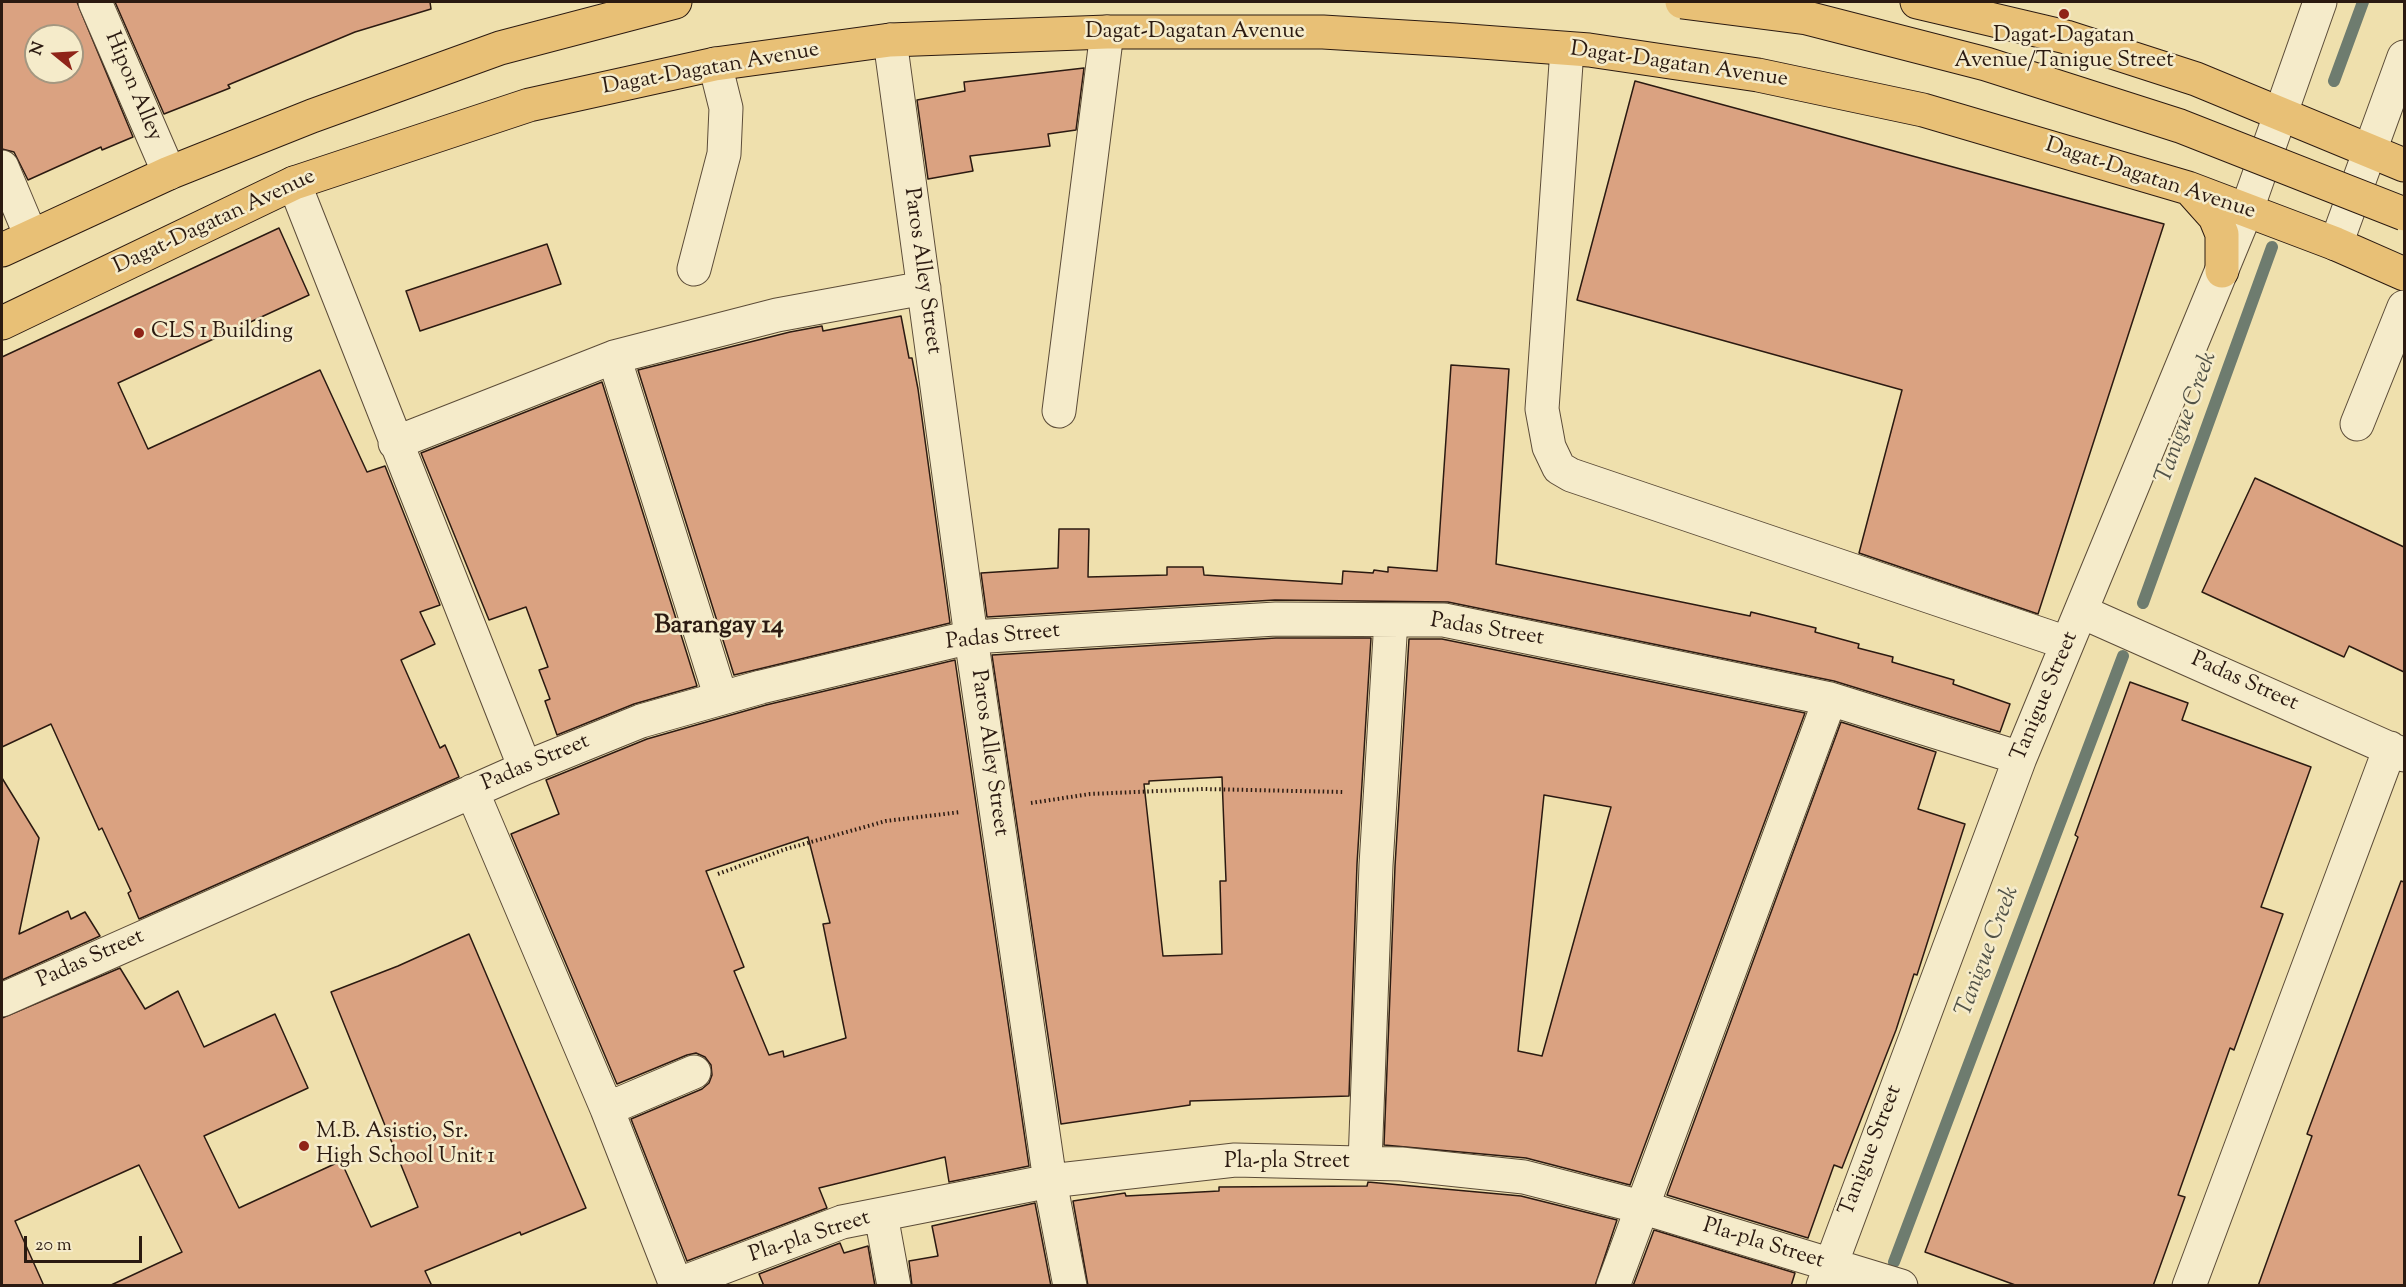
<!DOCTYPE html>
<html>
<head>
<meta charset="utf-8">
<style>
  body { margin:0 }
  #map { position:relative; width:2406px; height:1287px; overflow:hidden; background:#efe0ad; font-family:"Sorts Mill Goudy",serif }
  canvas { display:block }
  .frame { position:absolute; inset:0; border:3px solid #2b1a11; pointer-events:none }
  .north { position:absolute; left:24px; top:24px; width:60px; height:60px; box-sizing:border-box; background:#f5ebca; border:2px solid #a49780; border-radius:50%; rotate:288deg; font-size:16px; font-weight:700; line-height:24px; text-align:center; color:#2b1a11 }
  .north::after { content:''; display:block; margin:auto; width:21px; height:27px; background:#8f2418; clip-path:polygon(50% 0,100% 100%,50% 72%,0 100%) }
  .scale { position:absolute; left:24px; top:1236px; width:118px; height:27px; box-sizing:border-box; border:3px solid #2b1a11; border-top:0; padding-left:8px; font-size:18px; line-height:21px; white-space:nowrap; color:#2b1a11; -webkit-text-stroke:4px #f5ebca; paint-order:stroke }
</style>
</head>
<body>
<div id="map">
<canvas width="2406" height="1287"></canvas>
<div class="frame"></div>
<div class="north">N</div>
<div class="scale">20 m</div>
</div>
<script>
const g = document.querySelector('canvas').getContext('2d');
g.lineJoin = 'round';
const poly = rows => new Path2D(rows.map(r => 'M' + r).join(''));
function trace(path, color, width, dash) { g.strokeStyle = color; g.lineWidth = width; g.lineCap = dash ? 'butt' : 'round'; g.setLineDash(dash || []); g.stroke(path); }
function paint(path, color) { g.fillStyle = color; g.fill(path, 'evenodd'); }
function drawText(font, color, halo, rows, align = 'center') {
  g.font = font + ' "Sorts Mill Goudy",serif'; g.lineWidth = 5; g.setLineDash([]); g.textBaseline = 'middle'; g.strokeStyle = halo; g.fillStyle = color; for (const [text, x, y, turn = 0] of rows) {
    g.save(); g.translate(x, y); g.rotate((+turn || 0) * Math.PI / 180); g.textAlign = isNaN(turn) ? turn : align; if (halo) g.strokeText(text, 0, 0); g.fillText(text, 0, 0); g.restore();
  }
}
trace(poly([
  [2334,81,2363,2],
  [2143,603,2272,247],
  [1894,1262,2123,656]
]), '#6e7c6f', 12);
const building = poly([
  [2,2,77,2,133,137,102,150,101,147,28,180,14,152,2,149,2,2],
  [36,36,72,36,72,72,36,72,36,36],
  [115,2,430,2,431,9,355,32,228,85,230,88,164,114,115,2],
  [1084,68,1076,130,1048,134,1050,146,970,156,973,171,928,179,917,100,965,91,964,82,1084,68],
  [1635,81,2164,224,2038,614,1859,553,1902,390,1577,300,1635,81],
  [279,228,309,295,118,383,148,449,320,370,367,472,385,466,440,605,420,612,435,644,401,660,440,748,445,745,459,777,139,919,128,893,131,891,102,828,99,830,51,724,2,747,2,357,279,228],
  [547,244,561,284,420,331,406,291,547,244],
  [901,316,909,358,912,358,918,389,950,623,734,675,638,370,790,332,822,326,823,331,901,316],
  [1451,365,1509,369,1496,564,1750,616,1751,612,1816,628,1815,632,1859,644,1858,648,1893,657,1892,662,1954,680,1953,684,2010,704,2000,732,1834,681,1448,602,1275,600,987,617,981,573,1058,568,1059,529,1089,529,1088,577,1167,575,1167,567,1203,567,1204,575,1342,584,1343,571,1373,573,1374,570,1388,572,1388,567,1437,571,1451,365],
  [602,382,697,686,634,704,557,735,545,701,550,699,539,670,548,667,526,607,489,620,421,453,602,382],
  [2255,478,2404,547,2404,672,2349,646,2344,657,2202,592,2255,478],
  [1276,638,1371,638,1357,864,1349,1096,1190,1101,1190,1105,1061,1124,992,655,1276,638],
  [1222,777,1226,881,1220,881,1222,954,1163,956,1144,784,1149,784,1149,781,1222,777],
  [1409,639,1442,639,1805,713,1630,1185,1526,1158,1384,1145,1395,866,1409,639],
  [1544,795,1611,807,1542,1056,1518,1051,1544,795],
  [955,660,1029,1166,949,1182,945,1157,819,1188,827,1208,687,1261,631,1119,702,1089,709,1083,712,1075,711,1065,705,1057,696,1053,687,1055,617,1084,511,834,559,814,546,780,647,739,766,705,955,660],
  [808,837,830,923,823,924,846,1038,784,1057,783,1051,769,1055,734,971,744,967,706,871,808,837],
  [2130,682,2188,703,2182,720,2311,767,2261,907,2283,914,2234,1050,2230,1048,2178,1195,2185,1197,2153,1286,2018,1286,1925,1252,2078,837,2075,835,2130,682],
  [1841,722,1936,752,1918,809,1965,824,1917,975,1914,974,1896,1030,1842,1168,1834,1165,1808,1238,1667,1195,1841,722],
  [2,778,39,838,19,934,68,911,71,919,85,912,100,936,2,980,2,778],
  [2401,881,2404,882,2404,1286,2258,1286,2312,1136,2307,1134,2401,881],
  [469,934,586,1208,521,1235,520,1232,425,1271,432,1286,109,1286,182,1252,139,1165,15,1221,44,1286,2,1286,2,1018,120,968,145,1009,178,991,204,1047,275,1014,308,1088,204,1136,239,1208,341,1161,371,1227,418,1207,331,992,398,966,469,934],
  [1368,1182,1521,1196,1617,1220,1595,1286,1088,1286,1073,1201,1125,1193,1126,1196,1219,1191,1219,1187,1367,1186,1368,1182],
  [1035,1203,1051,1286,912,1286,909,1261,938,1256,932,1226,1035,1203],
  [1654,1230,1795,1273,1791,1286,1633,1286,1654,1230],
  [840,1243,844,1253,868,1246,875,1286,764,1286,759,1274,840,1243]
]);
paint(building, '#daa281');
trace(building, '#2b1a11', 1.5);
const minor = poly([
  [95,2,169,173],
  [890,40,971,637,1050,1181,1070,1286],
  [1567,49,1542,409,1549,447,1559,468,1571,475,2067,643],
  [2,167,31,236],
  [294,183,525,768],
  [2336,244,2404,57],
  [694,269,724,154,726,108,715,64],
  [614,357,721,698],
  [1059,411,1107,32],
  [2357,424,2404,307],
  [395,443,614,357,777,315,924,288],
  [2082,612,2404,755],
  [472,791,607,1109,676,1285],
  [2,1000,525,768,641,721,761,687,971,637,1276,619,1444,620,1830,699,2020,758],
  [607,1109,694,1072],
  [1365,1163,1376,865,1391,620],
  [881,1215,894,1286],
  [674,1286,842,1222,1050,1181,1235,1160,1401,1164,1524,1177,1641,1207,1901,1286],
  [1613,1286,1830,699],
  [1823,1286,2020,758,2247,209,2320,2],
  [2189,1286,2390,748]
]);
const major = poly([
  [1917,2,2066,37,2196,79,2404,165],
  [2190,189,2215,217,2222,234,2222,271],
  [2,250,169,173,312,116,500,48,675,2],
  [2,323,294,183,529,105,715,64,890,40,1107,32,1323,32,1455,40,1589,50,1758,75,1923,110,2188,188,2336,244,2404,274]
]);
trace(minor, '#5c4c38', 35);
trace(major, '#2b1a11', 35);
trace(poly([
  [1031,803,1090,794,1204,789,1343,792],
  [718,874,786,849,886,821,961,812]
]), '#2b1a11', 4, [1.5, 3]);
trace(minor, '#f5ebca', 33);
trace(major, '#e8c076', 33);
const highwayBridge = poly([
  [1682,2,1807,18,1986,64,2180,126,2404,214]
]);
trace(highwayBridge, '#2b1a11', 35, []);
trace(highwayBridge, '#e8c076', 33);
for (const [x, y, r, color] of [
  [2064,14,6,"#8f2418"],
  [139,333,6,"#8f2418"],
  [304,1146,6,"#8f2418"]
]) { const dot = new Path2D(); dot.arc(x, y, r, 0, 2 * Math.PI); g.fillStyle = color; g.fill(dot); trace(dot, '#f5ebca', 2); }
drawText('22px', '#2b1a11', '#f5ebca', [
  ["Dagat-Dagatan Avenue",1195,33],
  ["Dagat-Dagatan Avenue",1679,66,8],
  ["Dagat-Dagatan Avenue",711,70,-10],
  ["Hipon Alley",132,87,67],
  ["Dagat-Dagatan Avenue",2150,180,18],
  ["Dagat-Dagatan Avenue",215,223,-25],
  ["Paros Alley Street",921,271,82],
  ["Padas Street",1487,631,9],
  ["Padas Street",1003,638,-6],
  ["Padas Street",2244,683,24],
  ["Tanigue Street",2046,697,-67],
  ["Paros Alley Street",988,753,82],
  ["Padas Street",536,764,-23],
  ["Padas Street",91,960,-24],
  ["Tanigue Street",1872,1151,-69],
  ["Pla-pla Street",1287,1163],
  ["Pla-pla Street",810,1238,-18],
  ["Pla-pla Street",1763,1245,17]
]);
drawText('22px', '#2b1a11', '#f5ebca', [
  ["Dagat-Dagatan",2064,37,"center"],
  ["Avenue/Tanigue Street",2064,62,"center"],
  ["CLS 1 Building",151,333],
  ["M.B. Asistio, Sr.",316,1133],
  ["High School Unit 1",316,1158]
], 'left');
drawText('italic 24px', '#525348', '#f5ebca', [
  ["Tanigue Creek",2188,418,-70],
  ["Tanigue Creek",1989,952,-69]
]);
drawText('bold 26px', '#2b1a11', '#f5ebca', [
  ["Barangay 14",719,628]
]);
</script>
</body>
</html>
